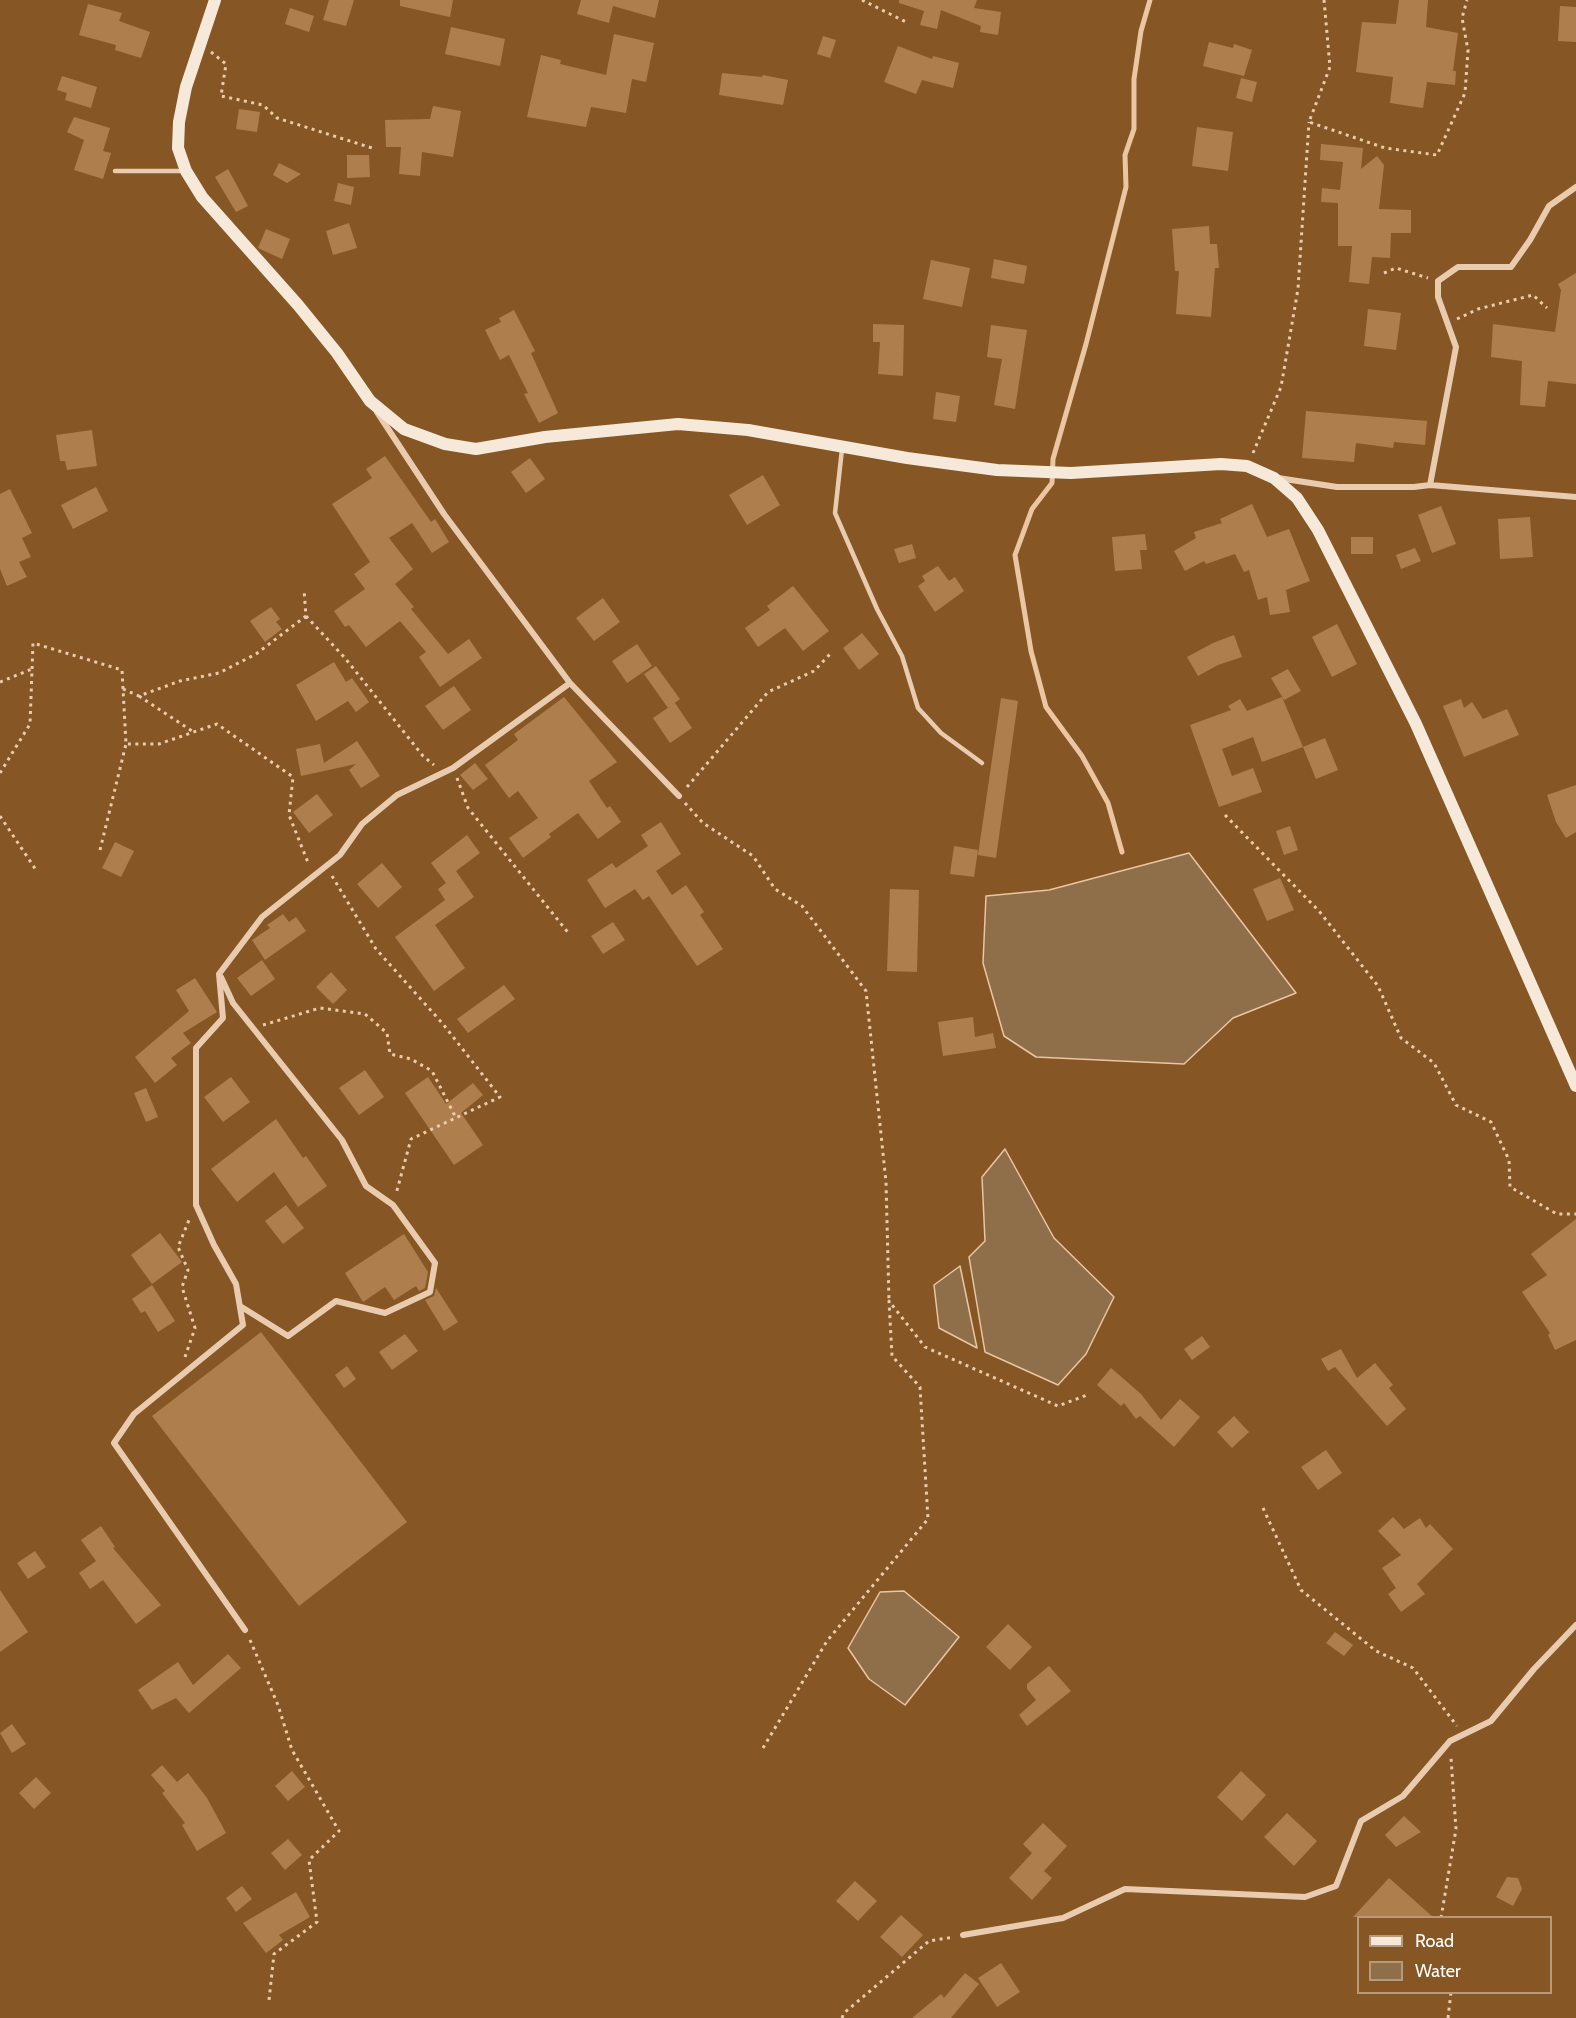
<!DOCTYPE html>
<html>
<head>
<meta charset="utf-8">
<style>
  body { margin:0 }
  #map { position:relative; width:1576px; height:2018px; overflow:hidden; background:#865724; font-family:Cabin,sans-serif }
  canvas { display:block }
  .legend { position:absolute; left:1357px; top:1916px; width:195px; height:78px; box-sizing:border-box; background:#865724; border:2px solid #b69a7c; margin:0; padding:8px 10px; list-style:none; font-size:18px; color:#fff }
  .legend li { display:flex; align-items:center; gap:12px; height:30px }
  .legend b { width:30px; border:2px solid #b69a7c }
</style>
</head>
<body>
<div id="map">
<canvas width="1576" height="2018"></canvas>
<ul class="legend">
<li><b style="height:8px;background:#f7e9da"></b>Road</li>
<li><b style="height:16px;background:#8f6e4a"></b>Water</li>
</ul>
</div>
<script>
const g = document.querySelector('canvas').getContext('2d');
g.lineJoin = 'round';
function paint(path, color) { g.fillStyle = color; g.fill(path, 'evenodd'); }
const poly = rows => new Path2D(rows.map(r => 'M' + r).join(''));
function trace(path, color, width, dash) { g.strokeStyle = color; g.lineWidth = width; g.lineCap = dash ? 'butt' : 'round'; g.setLineDash(dash || []); g.stroke(path); }
const water = poly([
  [1189,853,1296,993,1233,1018,1184,1064,1036,1057,1004,1036,983,963,986,896,1049,890,1189,853],
  [1005,1149,1054,1238,1114,1297,1086,1354,1058,1385,985,1352,969,1257,985,1241,982,1177,1005,1149],
  [960,1266,977,1348,939,1328,934,1285,960,1266],
  [904,1591,959,1637,905,1705,869,1679,848,1648,880,1592,904,1591]
]);
paint(water, '#8f6e4a');
trace(water, '#eac6a3', 1.5);
trace(poly([
  [1122,852,1108,803,1082,756,1046,707,1031,651,1015,555,1032,509,1052,483,1053,459,1086,344,1126,187,1125,155,1134,129,1134,79,1141,31,1150,0]
]), '#eac6a3', 5);
paint(poly([
  [329,0,354,0,346,26,323,20],
  [400,0,453,0,450,17,400,6],
  [581,0,659,0,655,18,613,6,609,23,577,14],
  [899,0,977,0,974,8,1001,12,998,35,980,32,981,26,941,10,937,29,920,25,924,11,899,3],
  [1399,0,1428,0,1426,27,1458,33,1453,71,1456,71,1455,85,1427,82,1423,108,1390,103,1393,77,1356,72,1362,22,1396,24],
  [88,4,122,13,119,21,150,32,141,58,115,50,116,45,79,35],
  [1560,6,1576,7,1576,42,1558,41],
  [290,8,314,16,309,32,285,24],
  [451,27,505,39,500,66,445,54],
  [614,34,654,43,646,82,632,79,626,113,591,107,586,127,527,117,541,55,561,60,560,64,606,75],
  [823,36,836,40,830,58,817,54],
  [1209,42,1233,48,1234,44,1252,50,1244,76,1203,66],
  [898,46,932,59,933,56,959,63,953,88,922,80,916,94,884,82],
  [722,73,762,77,763,75,788,80,783,105,719,95],
  [62,76,97,87,91,108,65,100,67,93,57,90],
  [1241,78,1257,82,1252,102,1236,98],
  [433,106,461,111,453,157,422,152,420,176,399,174,401,147,386,147,385,120,430,119],
  [239,109,260,112,257,132,236,129],
  [74,117,110,128,103,151,111,153,103,179,74,170,84,140,67,132],
  [1197,127,1233,132,1228,171,1192,166],
  [1321,144,1363,148,1361,169,1377,156,1384,165,1379,209,1411,210,1411,233,1391,233,1390,258,1372,257,1369,284,1349,282,1352,246,1338,246,1338,203,1321,202,1322,188,1340,190,1343,162,1320,160],
  [347,155,369,155,370,177,347,178],
  [279,163,301,174,287,183,273,175],
  [228,169,248,206,236,212,215,177],
  [338,183,354,187,351,205,334,201],
  [349,223,357,248,333,255,326,231],
  [1209,226,1210,244,1217,244,1219,268,1215,268,1211,317,1176,314,1179,271,1175,271,1172,229],
  [266,229,290,239,282,259,258,248],
  [994,259,1027,266,1024,284,991,278],
  [931,260,970,268,962,307,923,299],
  [1576,273,1576,384,1548,381,1545,407,1520,405,1522,361,1491,357,1493,324,1555,332,1561,290,1558,284],
  [1368,309,1401,313,1396,350,1364,346],
  [514,310,535,351,531,353,558,413,539,423,524,394,528,393,509,355,500,360,485,330,501,322,499,318],
  [873,324,904,325,903,376,878,374,880,342,873,342],
  [991,325,1027,330,1015,409,994,405,1002,359,987,357],
  [936,392,960,396,956,422,933,419],
  [1306,411,1427,421,1425,445,1394,442,1393,448,1356,443,1354,462,1302,458],
  [92,430,97,466,67,470,65,461,60,461,56,435],
  [385,456,431,522,435,519,449,542,432,553,412,523,389,538,413,569,395,584,414,607,411,609,448,654,469,639,482,658,440,687,419,657,426,652,400,621,366,647,349,625,345,627,334,611,365,589,354,574,370,562,332,504,372,478,366,469],
  [530,458,545,479,526,493,511,472],
  [763,475,780,505,747,525,729,495],
  [96,487,108,511,73,529,61,505],
  [10,489,32,533,22,538,31,557,19,562,27,577,7,586,0,569,0,494],
  [1252,504,1267,537,1289,529,1310,581,1286,590,1290,612,1270,615,1267,597,1258,600,1249,570,1244,572,1235,554,1206,564,1204,561,1185,571,1174,551,1196,538,1194,532,1222,523,1220,519],
  [1441,506,1456,544,1432,553,1418,515],
  [1530,517,1533,557,1500,559,1498,519],
  [1145,534,1147,550,1140,550,1142,569,1115,571,1112,537],
  [1351,537,1373,537,1373,554,1351,554],
  [912,544,916,558,899,563,894,549],
  [1415,548,1421,561,1401,569,1396,555],
  [938,566,949,581,955,577,964,591,935,612,918,586,925,581,922,576],
  [793,586,829,631,803,651,785,628,758,647,745,628,770,610,767,606],
  [603,598,620,622,594,641,576,618],
  [271,607,280,619,276,622,282,629,265,642,250,621],
  [1337,624,1357,664,1332,677,1312,637],
  [862,633,879,654,859,670,843,648],
  [1234,635,1242,657,1218,665,1198,676,1187,657,1213,643],
  [637,644,652,666,627,683,612,661],
  [334,662,346,682,352,678,369,702,356,712,348,701,316,721,296,685],
  [656,666,680,699,668,708,644,674],
  [1288,669,1301,691,1284,700,1271,678],
  [454,686,471,710,443,730,425,706],
  [564,697,617,762,589,781,607,808,610,806,621,822,598,839,578,813,549,834,551,837,523,858,509,838,538,818,518,791,509,798,485,765,518,740,514,734],
  [1282,697,1303,747,1262,762,1253,737,1222,749,1232,776,1253,768,1262,792,1219,807,1190,725,1231,710,1228,706,1240,699,1247,711],
  [1001,698,1018,701,996,858,978,855],
  [1461,699,1464,708,1472,702,1483,719,1507,709,1519,735,1464,757,1443,706],
  [675,703,692,728,670,743,653,718],
  [1325,738,1338,770,1316,779,1303,747],
  [357,741,380,776,361,788,349,770,356,764,301,776,296,749,320,744,324,763],
  [475,763,488,779,473,790,460,775],
  [1576,785,1576,832,1566,838,1556,822,1547,795],
  [317,794,333,815,309,833,293,812],
  [661,822,681,854,656,871,672,895,686,885,704,912,700,915,723,949,697,966,649,896,643,900,635,889,605,908,587,880,612,863,616,868,648,846,641,835],
  [1290,826,1298,850,1284,855,1276,831],
  [467,835,480,853,456,871,474,897,435,925,465,968,434,991,395,937,445,900,438,889,446,883,431,863],
  [115,842,134,851,121,877,102,868],
  [954,846,978,850,974,877,950,874],
  [382,863,402,887,378,908,357,884],
  [1280,878,1294,910,1267,921,1253,889],
  [890,889,919,890,917,972,887,971],
  [283,914,289,922,296,917,306,931,265,960,252,940,270,928,267,925],
  [613,922,625,940,603,954,591,936],
  [262,960,275,979,251,996,237,978],
  [331,972,347,990,333,1004,316,987],
  [195,978,217,1012,183,1033,191,1043,171,1058,177,1065,155,1083,135,1057,189,1011,176,990],
  [504,985,515,999,468,1033,457,1019],
  [973,1017,975,1037,993,1033,996,1048,943,1056,938,1022],
  [365,1070,384,1097,359,1115,339,1088],
  [231,1077,250,1102,223,1122,204,1097],
  [428,1077,446,1104,473,1083,483,1095,461,1113,483,1145,454,1165,405,1093],
  [146,1088,158,1117,146,1122,134,1093],
  [276,1119,303,1158,306,1156,327,1186,298,1207,274,1172,237,1202,211,1169],
  [286,1205,304,1228,283,1244,265,1221],
  [1576,1219,1576,1340,1555,1350,1548,1335,1550,1333,1522,1292,1547,1275,1531,1254],
  [160,1233,182,1262,152,1284,131,1255],
  [404,1234,428,1272,425,1288,419,1291,416,1286,394,1300,385,1287,363,1302,345,1273],
  [152,1285,175,1321,158,1332,145,1311,141,1313,132,1299],
  [436,1288,458,1322,444,1331,425,1300,434,1296],
  [261,1332,407,1522,299,1606,152,1416],
  [405,1334,418,1351,392,1370,379,1352],
  [1202,1336,1210,1347,1192,1360,1184,1349],
  [1341,1349,1357,1378,1375,1363,1393,1385,1389,1388,1406,1409,1387,1426,1335,1367,1328,1371,1321,1359],
  [347,1366,356,1379,344,1388,335,1375],
  [1111,1368,1141,1394,1161,1420,1180,1399,1200,1417,1174,1447,1140,1416,1136,1419,1124,1403,1121,1406,1097,1385],
  [1234,1416,1249,1432,1232,1448,1217,1432],
  [1326,1450,1342,1473,1318,1490,1301,1467],
  [1393,1517,1404,1529,1420,1518,1426,1528,1430,1524,1453,1549,1417,1584,1425,1594,1401,1612,1388,1594,1396,1588,1382,1568,1401,1555,1378,1531],
  [101,1526,115,1547,113,1548,161,1605,136,1624,103,1580,90,1589,79,1573,96,1561,81,1540],
  [35,1551,46,1567,28,1579,17,1563],
  [0,1590,28,1632,0,1652],
  [1008,1624,1032,1647,1010,1670,986,1647],
  [1335,1632,1353,1645,1344,1656,1326,1643],
  [228,1654,241,1668,189,1713,176,1698,152,1710,138,1690,178,1662,193,1685],
  [1049,1666,1071,1691,1027,1726,1019,1715,1036,1700,1027,1689,1027,1684],
  [12,1724,26,1744,12,1753,0,1733],
  [162,1765,177,1782,188,1773,207,1798,226,1833,197,1851,182,1825,185,1823,162,1793,165,1791,151,1775],
  [292,1771,305,1787,288,1801,275,1786],
  [1241,1771,1266,1795,1242,1821,1217,1797],
  [36,1777,51,1793,34,1809,19,1793],
  [1287,1813,1317,1841,1294,1866,1264,1837],
  [1404,1816,1421,1832,1396,1847,1385,1835],
  [1043,1823,1067,1846,1044,1871,1052,1878,1032,1900,1009,1878,1032,1853,1023,1844],
  [288,1839,302,1855,285,1870,271,1853],
  [1507,1877,1518,1878,1522,1889,1513,1906,1496,1897],
  [1389,1878,1433,1917,1353,1917],
  [855,1881,877,1901,858,1921,836,1901],
  [242,1886,252,1899,236,1912,226,1898],
  [296,1892,310,1917,279,1935,283,1940,266,1953,243,1923],
  [901,1915,923,1935,902,1957,880,1937],
  [1001,1963,1020,1992,997,2007,978,1978],
  [965,1973,979,1984,951,2018,912,2018,941,1994,944,1998]
]), '#ae7f4d');
trace(poly([
  [862,0,908,23],
  [1324,0,1330,67,1309,122,1385,148,1437,155,1465,93,1468,50,1462,18,1467,0],
  [211,52,226,64,221,96,263,105,277,118,372,148],
  [1384,273,1396,268,1428,278],
  [1457,319,1478,309,1533,295,1547,308],
  [1253,453,1281,387,1298,289,1309,122],
  [306,616,345,658,423,756,434,765],
  [0,682,32,669],
  [123,689,139,696,180,681,219,673,256,654,306,616,304,590],
  [139,696,192,731],
  [0,773,30,724,33,643,122,670,126,744,159,744,217,724,293,777,289,815,309,865],
  [457,778,468,808,570,935],
  [687,787,768,692,814,671,832,652],
  [685,803,703,823,753,856,775,889,802,906,866,991,886,1182,889,1301],
  [1225,815,1319,911,1378,986,1401,1038,1434,1063,1456,1105,1491,1122,1509,1160,1510,1187,1557,1214,1576,1214],
  [0,816,36,870],
  [100,850,126,744],
  [332,876,376,949,443,1024,500,1097,411,1139,396,1194],
  [263,1025,320,1008,365,1014,387,1033,390,1054,411,1059,432,1071,455,1116],
  [185,1357,195,1328,182,1287,188,1270,178,1247,189,1220],
  [1263,1508,1301,1590,1376,1651,1413,1668,1457,1726],
  [250,1640,278,1705,292,1750,339,1831,309,1860,317,1922,274,1954,269,2000],
  [763,1748,827,1641,928,1519,920,1387,892,1356,889,1301,925,1347,1058,1406,1087,1395],
  [1441,1918,1456,1829,1451,1758],
  [842,2018,844,2013,929,1941,954,1937],
  [1448,2018,1451,1992]
]), '#e9ccaf', 3, [3, 4.5]);
trace(poly([
  [115,171,184,171],
  [842,449,835,513,877,609,902,656,918,708,941,733,982,763]
]), '#e9ccaf', 4.5);
trace(poly([
  [377,412,444,514,570,683,679,796],
  [1278,478,1337,487,1414,487,1430,485,1576,497],
  [1430,485,1456,347,1438,297,1438,281,1458,267,1511,267,1530,240,1549,206,1576,187],
  [221,977,233,1003,342,1140,366,1186,393,1205,435,1263,430,1292,385,1313,336,1301,288,1336,240,1306],
  [245,1630,114,1443,134,1414,243,1325,236,1284,214,1245,196,1205,196,1048,223,1018,219,974,262,917,340,855,362,824,397,795,453,768,570,683],
  [963,1935,1063,1918,1125,1889,1305,1897,1336,1886,1361,1821,1403,1796,1450,1741,1491,1721,1534,1669,1576,1625]
]), '#e9ccaf', 6);
trace(poly([
  [215,0,186,87,179,122,178,148,186,171,202,197,298,305,337,353,370,401,404,429,445,444,476,449,545,437,678,424,748,430,907,458,997,470,1071,473,1221,464,1247,466,1274,478,1297,498,1318,530,1416,724,1576,1086]
]), '#f7e9da', 12);
</script>
</body>
</html>
